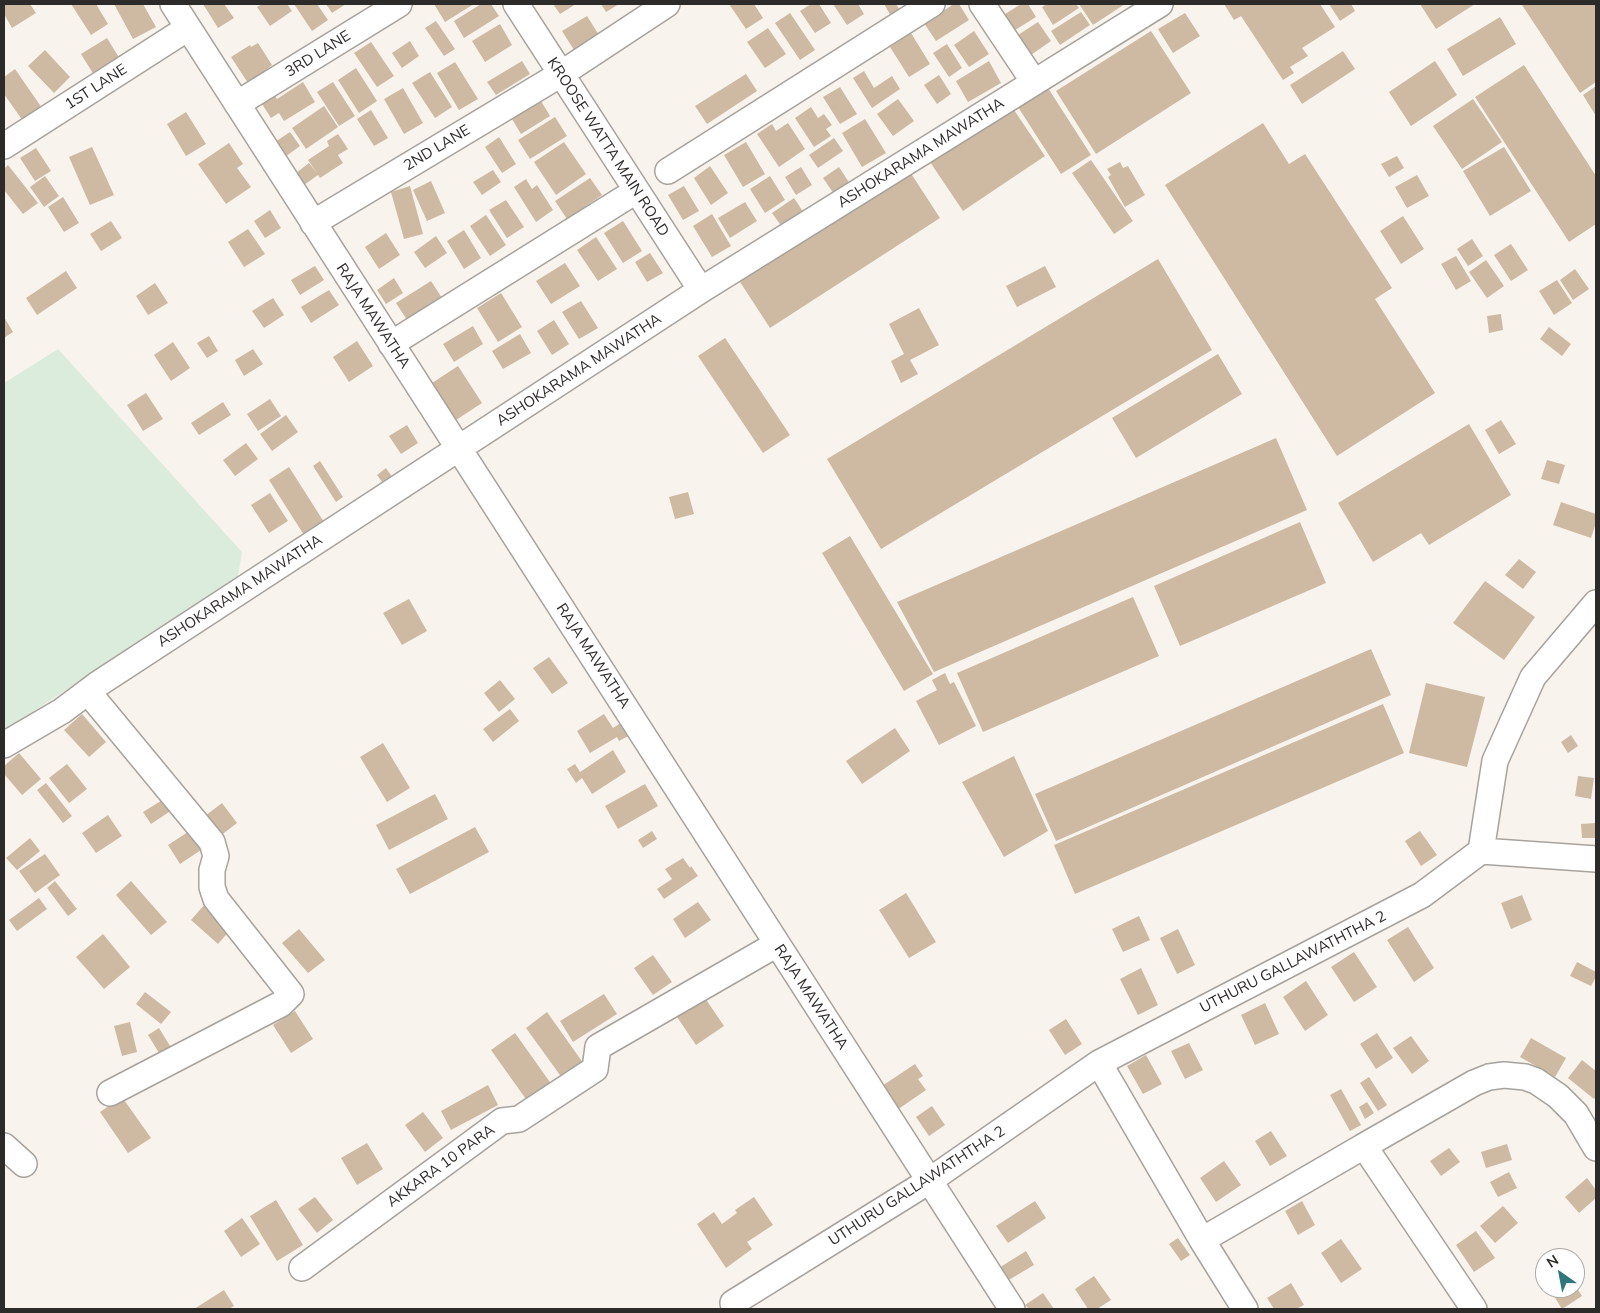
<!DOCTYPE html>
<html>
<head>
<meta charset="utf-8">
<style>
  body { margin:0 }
  #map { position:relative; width:1600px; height:1313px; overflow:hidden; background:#f9f3ed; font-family:Mulish,sans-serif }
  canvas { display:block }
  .frame { position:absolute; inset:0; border:5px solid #2d2b29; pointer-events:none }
  .north { position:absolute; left:1535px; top:1248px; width:50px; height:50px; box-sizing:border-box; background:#fff; border:1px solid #abaaa9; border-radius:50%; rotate:327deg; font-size:14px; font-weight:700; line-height:20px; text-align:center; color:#2d2b29 }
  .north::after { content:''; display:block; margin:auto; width:18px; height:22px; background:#2e787c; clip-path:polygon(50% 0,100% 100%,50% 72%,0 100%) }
</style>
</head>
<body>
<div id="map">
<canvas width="1600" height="1313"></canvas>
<div class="frame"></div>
<div class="north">N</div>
</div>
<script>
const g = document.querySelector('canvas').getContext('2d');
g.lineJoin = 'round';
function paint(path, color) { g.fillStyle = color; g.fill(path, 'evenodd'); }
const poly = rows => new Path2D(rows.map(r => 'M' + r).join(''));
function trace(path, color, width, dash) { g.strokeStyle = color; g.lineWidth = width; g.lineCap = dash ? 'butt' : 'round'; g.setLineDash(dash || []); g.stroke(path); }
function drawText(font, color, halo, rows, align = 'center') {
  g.font = font + ' Mulish,sans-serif'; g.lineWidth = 4; g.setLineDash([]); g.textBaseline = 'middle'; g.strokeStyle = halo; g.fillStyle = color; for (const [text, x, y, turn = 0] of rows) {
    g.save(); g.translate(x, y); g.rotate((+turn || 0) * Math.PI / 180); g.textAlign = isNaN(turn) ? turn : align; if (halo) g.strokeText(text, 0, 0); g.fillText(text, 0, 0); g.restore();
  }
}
paint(poly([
  [58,349,242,552,238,576,4,731,4,383]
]), '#dbecdc');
paint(poly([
  [4,4,30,4,36,13,12,28,4,14],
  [71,4,96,4,108,24,91,35],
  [114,4,143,4,156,27,133,39],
  [203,4,224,4,234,18,218,28],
  [262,4,287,4,292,11,270,26,257,7],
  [294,4,317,4,328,20,312,31],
  [326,4,346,4,332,13],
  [434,4,474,4,445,22],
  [481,4,491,4,499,16,464,38,454,21],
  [553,4,576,4,560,14],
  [601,4,619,4,606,12],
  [729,4,754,4,763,18,746,29],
  [811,4,819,4,831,23,815,33,800,11],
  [833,4,858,4,864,14,847,25],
  [884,4,896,4,901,12,892,18],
  [954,4,959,4,969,20,936,41,924,23],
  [1021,4,1028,4,1036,17,1012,32,1002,16],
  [1047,4,1076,4,1079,8,1053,25,1042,7],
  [1079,4,1125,4,1093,25],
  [1224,4,1320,4,1335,27,1302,48,1308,56,1290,67,1294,73,1283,80,1241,16,1234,20],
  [1329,4,1351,4,1355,11,1340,21],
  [1420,4,1475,4,1436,29],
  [1524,4,1596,4,1596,82,1580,93,1522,5],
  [1081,12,1090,25,1060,45,1051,31],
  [790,13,815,50,800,60,775,23],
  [1185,13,1200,36,1173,53,1158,29],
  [587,16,599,35,574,50,562,31],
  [1500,17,1516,44,1463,76,1447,49],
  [436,21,455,49,444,56,425,28],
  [1038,22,1051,41,1028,57,1015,37],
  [500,24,512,45,485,62,472,41],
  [768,28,786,54,765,68,747,42],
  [974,31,989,54,969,67,954,45],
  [1151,31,1191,93,1096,154,1056,91],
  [911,33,930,64,909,77,890,47],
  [107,38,120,59,94,75,81,54],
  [410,41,419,56,402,68,392,53],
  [371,42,394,76,377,87,354,53],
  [258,43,272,65,266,70,267,71,248,83,231,57,250,45,251,47],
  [947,44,962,68,949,77,933,53],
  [45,50,70,77,54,93,28,66],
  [1343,51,1355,69,1302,104,1290,85],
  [522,61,530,74,496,95,487,82],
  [989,61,1001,83,968,102,956,81],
  [1435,61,1457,95,1411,126,1389,92],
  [455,62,478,99,459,110,437,73],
  [1524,65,1596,176,1596,224,1569,242,1475,97],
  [356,68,377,101,359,113,338,80],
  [15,69,42,108,23,121,4,94,4,77],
  [864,71,874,88,892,76,900,89,872,108,853,78],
  [430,72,452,107,435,118,412,83],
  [746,74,757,91,707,124,695,106],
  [939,75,951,94,937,104,924,85],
  [303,82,315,102,284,121,279,113,271,118,262,104,275,96,277,99],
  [333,82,355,116,339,126,317,92],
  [1596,86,1596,116,1583,95],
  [840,87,857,114,840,124,823,97],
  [403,88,423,123,404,134,384,99],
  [1048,88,1091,155,1061,174,1018,107],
  [898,99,914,121,893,136,877,114],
  [1473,99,1502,142,1462,169,1433,126],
  [541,101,550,116,521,134,512,119],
  [324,106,338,127,306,149,292,128],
  [811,107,818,118,824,114,832,125,826,129,831,136,814,147,795,118],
  [1012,107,1045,156,963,211,930,162],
  [371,110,388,138,374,146,357,119],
  [186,112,206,144,186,156,167,124],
  [555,117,567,136,530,159,518,140],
  [865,119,886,153,862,167,842,133],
  [788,123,805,149,779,167,757,134,772,124,776,131],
  [1263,123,1289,164,1305,154,1392,288,1375,299,1435,393,1337,456,1165,185],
  [290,132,300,146,285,157,275,142],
  [338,134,348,149,338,155,343,163,320,178,318,175,304,185,296,173,309,163,317,173,308,160,329,146,327,141],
  [499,137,516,164,502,173,485,147],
  [834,138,843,151,818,168,809,155],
  [564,142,586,174,556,195,534,162],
  [746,142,765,174,743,187,724,155],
  [229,143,243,164,237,168,251,187,226,204,198,164],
  [92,147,114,195,90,205,69,157],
  [1504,147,1531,191,1490,216,1463,171],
  [36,148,51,171,35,181,20,158],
  [1397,156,1404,168,1389,177,1381,164],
  [1091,160,1133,221,1114,234,1072,173],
  [1120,162,1123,168,1128,166,1145,195,1125,207,1108,177,1111,175,1107,169],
  [8,165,38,203,23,214,4,190,4,169],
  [710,166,728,193,711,205,694,178],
  [801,167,812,185,796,195,785,177],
  [839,167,850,184,834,194,823,178],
  [493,170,501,182,482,195,473,182],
  [910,172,940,218,770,328,740,282],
  [1417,175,1429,196,1407,208,1395,187],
  [45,176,59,196,44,207,30,187],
  [770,176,785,200,765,213,750,189],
  [590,178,602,195,567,219,555,201],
  [526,179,532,189,537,185,553,210,536,222,514,187],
  [431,181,445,213,427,221,413,190],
  [410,186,423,234,404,239,391,192],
  [684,186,699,211,683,220,668,195],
  [63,197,79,223,64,232,48,207],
  [794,198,804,213,782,227,772,213],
  [506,200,524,227,507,238,489,210],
  [745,202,757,221,730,238,718,218],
  [270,210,281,228,265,238,254,221],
  [712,214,731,246,712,257,693,226],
  [486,215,506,245,490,256,470,226],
  [1403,216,1424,249,1401,264,1380,231],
  [111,221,122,238,101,251,90,234],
  [623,221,642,251,623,263,604,233],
  [248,229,265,254,244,267,228,242],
  [464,230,481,258,464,269,447,241],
  [386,233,400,255,379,269,365,247],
  [436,236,447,253,425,268,414,252],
  [596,237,617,269,598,281,577,250],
  [1472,239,1483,256,1468,266,1457,249],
  [1511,244,1528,270,1511,281,1494,255],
  [650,253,663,273,647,282,635,262],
  [1456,256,1471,281,1456,290,1441,264],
  [1158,259,1212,350,881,549,827,459],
  [1486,260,1504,286,1487,298,1469,272],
  [565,263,580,286,551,304,536,281],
  [315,266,324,280,300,295,291,280],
  [1045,266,1056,287,1017,307,1006,286],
  [1575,269,1589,289,1573,300,1560,280],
  [66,271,77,288,37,315,26,298],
  [394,278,403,293,386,304,377,290],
  [1557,280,1572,303,1554,315,1539,291],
  [431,281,444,301,409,323,396,303],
  [155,283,168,303,148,315,136,296],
  [329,290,339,305,311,323,301,307],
  [501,293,522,327,498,342,477,308],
  [273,298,284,315,264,328,252,311],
  [581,301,598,328,579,339,562,312],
  [919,308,939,345,910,360,918,374,901,383,891,361,904,354,889,324],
  [1501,314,1503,330,1489,333,1487,316],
  [4,317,13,332,4,338],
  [554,320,569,344,552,355,537,331],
  [473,326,483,344,454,362,443,344],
  [1549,327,1571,344,1562,356,1540,339],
  [520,334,531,353,503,369,492,351],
  [209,336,218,351,207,358,197,343],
  [725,338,790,435,763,453,698,356],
  [357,341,373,366,349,382,333,357],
  [173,342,190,368,171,381,154,355],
  [253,349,263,364,244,376,235,360],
  [1218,354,1242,394,1136,458,1112,418],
  [458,366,482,403,453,422,429,385],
  [146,393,163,419,143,431,127,405],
  [270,399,281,416,258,431,247,414],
  [223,402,231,415,199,435,191,423],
  [286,415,298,432,272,451,260,434],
  [1501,420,1516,444,1499,454,1485,430],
  [1469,424,1511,495,1429,545,1421,533,1373,562,1338,503],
  [407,425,418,443,401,454,389,436],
  [1276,438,1307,510,934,672,897,602],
  [246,443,258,459,235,476,223,460],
  [1547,460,1565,465,1559,484,1541,479],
  [320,461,343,497,336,502,313,466],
  [289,467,324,522,304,535,269,480],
  [386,468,397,484,388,490,377,475],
  [688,492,694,514,675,519,669,497],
  [270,493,288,521,269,533,251,505],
  [1561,502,1596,514,1596,523,1591,538,1553,525],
  [1300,522,1326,583,1180,646,1154,586],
  [850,536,933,674,904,691,822,553],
  [1519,559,1536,572,1523,589,1505,575],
  [1485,581,1535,617,1504,660,1453,623],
  [1133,597,1159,656,983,732,957,673],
  [409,599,427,631,402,645,383,613],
  [1371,649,1391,695,1056,841,1035,794],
  [549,657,568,683,552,694,533,668],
  [945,673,950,684,954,682,976,726,939,745,916,701,937,690,932,680],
  [500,680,515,699,499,712,484,693],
  [1426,683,1485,697,1467,767,1409,753],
  [1383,704,1404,753,1075,894,1054,845],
  [510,709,519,721,493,742,483,729],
  [82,714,106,742,89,757,64,730],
  [604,714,613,728,624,721,632,734,619,741,617,737,590,753,577,731],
  [895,728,910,751,862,784,846,761],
  [1571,735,1578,746,1568,753,1561,742],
  [383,743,410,788,387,802,360,757],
  [613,750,626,772,592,794,582,778,576,783,567,769,575,764,580,772],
  [19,753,41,779,22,795,4,774,4,766],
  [1014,756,1048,831,1004,857,962,782],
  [67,764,87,789,69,803,49,778],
  [1578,776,1594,778,1591,799,1575,796],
  [46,783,72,816,63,823,37,790],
  [645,784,658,806,618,829,605,806],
  [435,794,448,819,389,850,376,825],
  [164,799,172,810,151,824,143,812],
  [222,803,237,823,220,836,205,816],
  [108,815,122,836,96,853,82,833],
  [1596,823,1596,838,1582,838,1581,824],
  [475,827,489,852,410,894,396,869],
  [191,830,204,848,180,864,168,845],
  [652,831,657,839,643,848,638,840],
  [1420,831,1437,855,1421,866,1405,841],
  [30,838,40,851,17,870,6,858],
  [45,854,60,875,35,893,19,871],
  [683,858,690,868,691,866,698,876,664,899,657,889,672,879,665,869],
  [55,881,77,909,68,916,47,888],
  [131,881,167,922,151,935,116,895],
  [906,893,936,942,909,958,879,910],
  [1522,895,1532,920,1511,929,1501,903],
  [39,898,47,909,17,931,9,920],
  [698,902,711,920,685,938,673,919],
  [205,904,232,928,218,944,191,920],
  [1139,916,1150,940,1123,952,1112,929],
  [1408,927,1434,968,1414,982,1387,940],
  [299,929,325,960,308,973,282,943],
  [1178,929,1195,965,1177,974,1160,938],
  [103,934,130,967,104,989,76,957],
  [1354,952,1377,987,1354,1002,1331,967],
  [653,955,672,982,653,995,634,968],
  [1577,962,1596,972,1596,977,1591,986,1570,976],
  [1141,968,1158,1005,1138,1015,1120,979],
  [1306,981,1328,1015,1305,1031,1283,997],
  [145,992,171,1012,161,1024,136,1004],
  [604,994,617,1014,573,1042,560,1021],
  [705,998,724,1026,696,1045,677,1017],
  [1265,1003,1279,1034,1255,1045,1241,1015],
  [295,1011,313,1039,291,1053,273,1025],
  [547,1012,586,1067,565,1082,526,1028],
  [1066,1019,1082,1044,1065,1055,1049,1030],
  [130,1022,137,1052,122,1056,114,1026],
  [159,1028,175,1054,164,1061,148,1035],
  [515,1033,552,1085,528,1102,491,1050],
  [1377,1033,1393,1058,1376,1069,1360,1044],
  [1411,1036,1429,1061,1412,1074,1393,1048],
  [1531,1038,1566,1058,1555,1077,1520,1057],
  [1189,1043,1203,1070,1185,1079,1171,1051],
  [1146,1055,1162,1084,1143,1094,1127,1066],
  [1582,1060,1596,1071,1596,1096,1594,1099,1568,1078],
  [915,1064,923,1076,918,1079,926,1090,897,1110,876,1090],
  [1369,1077,1387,1105,1378,1111,1360,1083],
  [488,1085,498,1105,451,1130,441,1111],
  [1341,1089,1361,1125,1350,1131,1330,1095],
  [122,1097,151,1138,128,1153,100,1112],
  [1367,1102,1374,1113,1365,1119,1359,1107],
  [932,1106,945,1125,929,1136,916,1117],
  [423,1112,443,1138,425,1152,405,1125],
  [1271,1131,1287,1156,1270,1166,1255,1141],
  [367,1143,383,1169,357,1185,341,1158],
  [1507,1144,1512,1160,1486,1168,1481,1152],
  [1449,1148,1460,1162,1441,1176,1430,1161],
  [1224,1161,1241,1185,1216,1202,1200,1178],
  [1509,1172,1517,1188,1498,1197,1490,1182],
  [1587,1178,1596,1190,1596,1198,1579,1213,1565,1197],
  [315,1197,333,1220,317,1233,298,1209],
  [754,1197,773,1225,747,1242,752,1249,726,1268,697,1224,714,1212,722,1224,737,1213,735,1210],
  [276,1200,303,1245,277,1261,250,1216],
  [1035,1201,1046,1218,1008,1243,996,1226],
  [1302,1201,1315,1225,1298,1235,1285,1211],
  [1503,1206,1518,1223,1495,1243,1480,1226],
  [242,1218,260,1244,241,1257,224,1231],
  [1476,1231,1495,1258,1474,1272,1456,1245],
  [1178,1238,1190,1255,1181,1261,1169,1244],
  [1341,1239,1362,1269,1341,1283,1321,1253],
  [1026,1251,1034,1265,1002,1284,994,1271],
  [1094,1276,1111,1300,1097,1309,1088,1309,1075,1289],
  [1291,1283,1304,1305,1296,1309,1274,1309,1267,1298],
  [1575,1285,1582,1296,1562,1309,1549,1288,1575,1288],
  [224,1290,234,1306,229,1309,194,1309],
  [1043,1293,1054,1309,1029,1309,1025,1305]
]), '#cebaa2');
const minor = poly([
  [173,4,1012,1309],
  [516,4,701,290],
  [982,4,1034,82],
  [237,104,399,4],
  [4,146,188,28],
  [668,171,932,4],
  [313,223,561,74,667,4],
  [391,344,636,191],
  [88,692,212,842,216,856,212,870,212,887,216,899,291,994,281,1004,110,1093],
  [4,745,62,711,98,684,701,290,1160,4],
  [1481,851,1495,761,1533,677,1596,603],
  [1481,851,1596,859],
  [4,1146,24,1164],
  [1364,1146,1474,1083,1489,1077,1504,1075,1525,1077,1536,1081,1558,1096,1576,1114,1596,1148],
  [1202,1240,1364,1146,1474,1309],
  [302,1268,502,1121,519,1119,595,1069,598,1047,777,944],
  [733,1303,929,1181,1099,1063],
  [1245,1309,1202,1240,1099,1063,1422,895,1481,851]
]);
trace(minor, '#a7a29c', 28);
trace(minor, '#fff', 25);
drawText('15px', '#2d2b29', '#fff', [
  ["3RD LANE",318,54,-32],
  ["1ST LANE",96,87,-33],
  ["KROOSE WATTA MAIN ROAD",608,147,57],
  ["2ND LANE",437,148,-31],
  ["ASHOKARAMA MAWATHA",921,153,-32],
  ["RAJA MAWATHA",373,316,57],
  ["ASHOKARAMA MAWATHA",579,370,-33],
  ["ASHOKARAMA MAWATHA",240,591,-33],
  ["RAJA MAWATHA",593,656,57],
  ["UTHURU GALLAWATHTHA 2",1293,962,-27],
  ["RAJA MAWATHA",811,997,57],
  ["AKKARA 10 PARA",441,1166,-36],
  ["UTHURU GALLAWATHTHA 2",917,1186,-33]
]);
</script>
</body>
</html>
